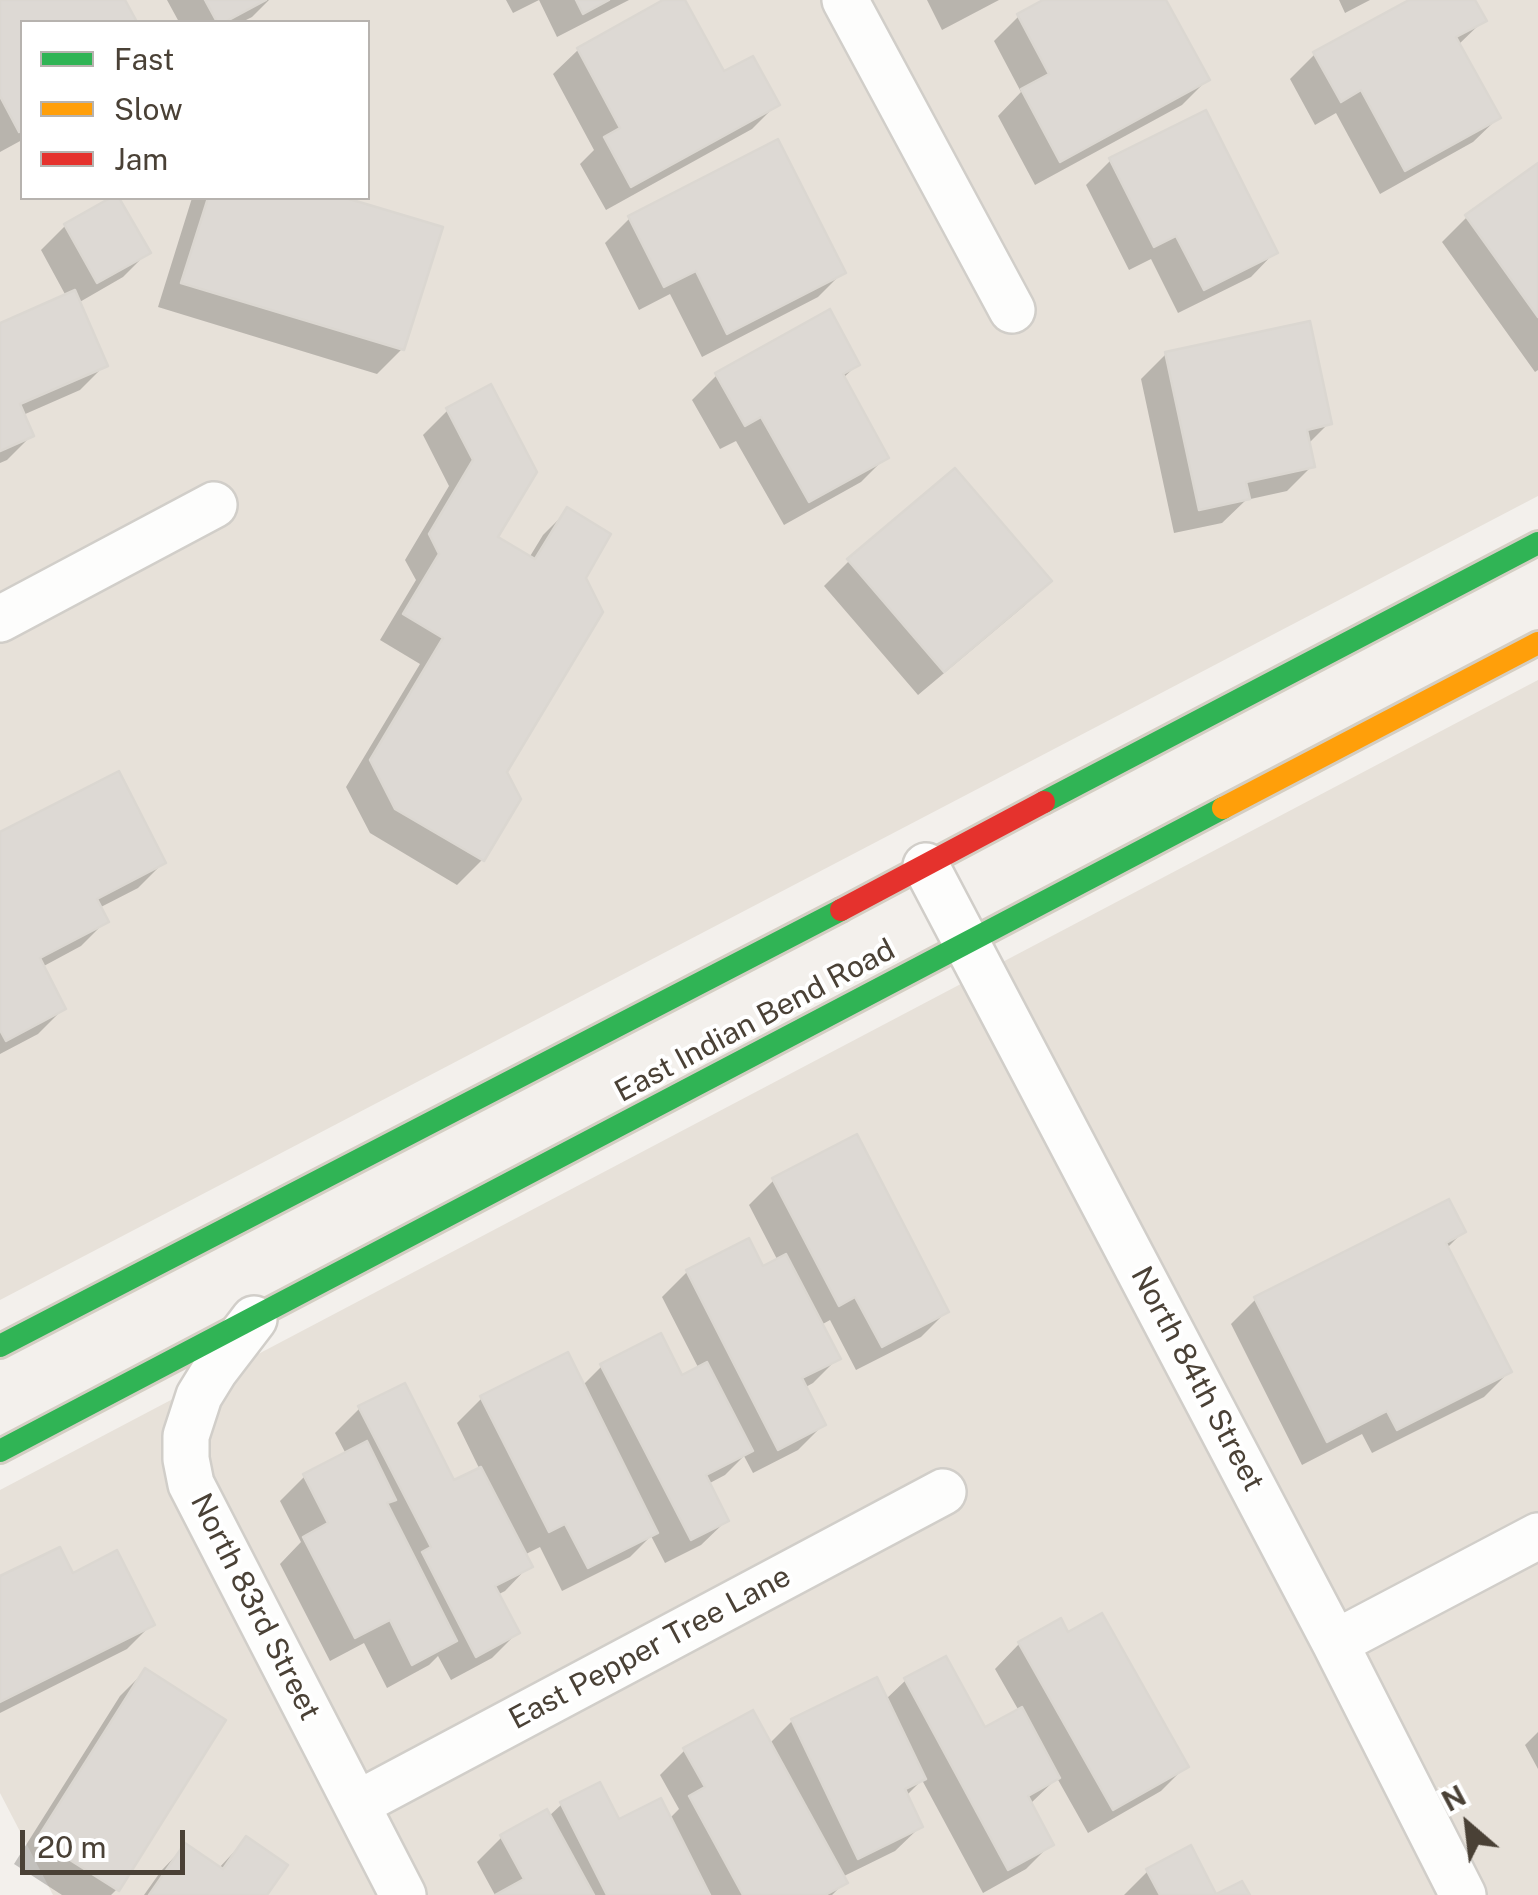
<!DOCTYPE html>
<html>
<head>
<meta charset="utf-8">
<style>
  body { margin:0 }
  #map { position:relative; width:1538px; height:1895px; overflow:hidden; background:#f3f0ec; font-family:"Public Sans",sans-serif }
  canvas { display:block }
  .legend { position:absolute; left:20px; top:20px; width:350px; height:180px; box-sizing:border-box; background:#fff; border:2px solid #b7b3af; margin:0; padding:12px 18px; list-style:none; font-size:30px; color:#4a4136 }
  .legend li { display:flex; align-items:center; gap:20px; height:50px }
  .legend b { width:50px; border:2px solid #b7b3af }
  .north { position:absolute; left:1418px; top:1775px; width:100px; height:100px; -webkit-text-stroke:8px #fff; paint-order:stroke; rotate:332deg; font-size:28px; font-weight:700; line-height:40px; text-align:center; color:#4a4136 }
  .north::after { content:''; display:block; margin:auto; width:35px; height:45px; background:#4a4136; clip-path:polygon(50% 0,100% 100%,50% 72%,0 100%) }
  .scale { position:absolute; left:20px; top:1830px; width:165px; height:45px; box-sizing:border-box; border:5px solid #4a4136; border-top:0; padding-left:12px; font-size:30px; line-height:35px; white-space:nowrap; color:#4a4136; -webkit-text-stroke:8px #fff; paint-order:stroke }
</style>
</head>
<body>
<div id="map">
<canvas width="1538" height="1895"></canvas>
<ul class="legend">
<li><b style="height:12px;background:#30b455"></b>Fast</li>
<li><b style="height:12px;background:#ff9f0a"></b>Slow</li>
<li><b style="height:12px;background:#e5322d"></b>Jam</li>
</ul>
<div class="north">N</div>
<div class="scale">20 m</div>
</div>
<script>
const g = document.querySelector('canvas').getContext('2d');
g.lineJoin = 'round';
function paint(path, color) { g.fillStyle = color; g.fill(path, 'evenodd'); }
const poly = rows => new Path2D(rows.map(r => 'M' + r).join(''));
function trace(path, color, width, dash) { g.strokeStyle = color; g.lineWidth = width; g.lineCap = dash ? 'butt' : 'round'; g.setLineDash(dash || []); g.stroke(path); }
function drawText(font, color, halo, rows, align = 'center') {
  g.font = font + ' "Public Sans",sans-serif'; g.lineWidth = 8; g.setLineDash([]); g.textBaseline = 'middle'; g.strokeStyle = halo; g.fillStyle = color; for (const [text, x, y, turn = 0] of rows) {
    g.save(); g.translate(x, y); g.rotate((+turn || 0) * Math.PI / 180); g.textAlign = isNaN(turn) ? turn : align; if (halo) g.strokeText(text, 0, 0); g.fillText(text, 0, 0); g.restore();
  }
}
paint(poly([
  [0,0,1538,0,1538,496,0,1300],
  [22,22,368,22,368,198,22,198],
  [1538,680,1538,1895,53,1895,0,1793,0,1490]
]), '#e7e1d9');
paint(poly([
  [0,0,122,0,134,22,22,22,22,140,0,152],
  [167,0,269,0,252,17,242,22,179,22],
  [506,0,629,0,557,37,539,0,513,13],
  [668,0,682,0,723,74,777,104,752,129,606,210,580,164,594,150,553,74,578,50],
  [927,0,999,0,942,30],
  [1048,0,1163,0,1207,80,1182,105,1035,185,998,116,1021,92,994,41,1019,16],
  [1339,0,1370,0,1345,13],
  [1414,0,1473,0,1484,20,1458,45,1498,118,1473,142,1380,194,1336,113,1315,125,1290,79,1315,54],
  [1111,160,1275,252,1251,277,1178,313,1151,259,1129,270,1086,185],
  [1538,166,1538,370,1535,372,1442,242,1467,217],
  [116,198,148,252,123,277,78,303,105,365,80,390,23,415,32,435,7,460,0,463,0,325,66,296,41,250,65,226],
  [192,198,337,198,440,228,402,349,377,374,158,307],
  [630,218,843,272,818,297,702,357,670,294,639,310,605,243],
  [1166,354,1329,423,1308,444,1312,466,1287,491,1246,500,1222,523,1174,533,1141,379],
  [857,365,842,379,886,457,861,482,784,525,736,441,720,449,692,400,717,375],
  [490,388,494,538,529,558,543,535,567,511,583,578,504,772,482,860,457,885,370,833,346,787,420,664,380,640,416,580,405,560,449,486,423,435,448,410],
  [955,471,1048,581,1024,606,918,695,824,586,849,561],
  [0,835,163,863,138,888,99,908,106,921,81,946,42,967,63,1009,38,1034,0,1054],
  [774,1180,946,1312,921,1337,856,1370,830,1320,821,1325,838,1358,813,1383,804,1388,823,1425,798,1450,753,1473,744,1456,725,1475,708,1484,726,1521,701,1545,665,1563,651,1536,630,1557,562,1591,540,1547,524,1555,529,1566,505,1591,497,1595,517,1633,492,1658,451,1680,438,1656,429,1665,387,1688,364,1643,330,1661,280,1564,301,1542,280,1501,305,1476,346,1454,335,1433,360,1408,453,1483,480,1470,457,1423,482,1398,582,1386,602,1366,681,1379,699,1369,662,1297,687,1272,762,1270,778,1261,749,1205],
  [1463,1232,1446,1249,1509,1372,1484,1397,1372,1453,1362,1434,1302,1465,1231,1324,1256,1299],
  [0,1579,152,1624,127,1649,0,1713],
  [1067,1635,1186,1766,1161,1791,1088,1833,1057,1778,1030,1804,1051,1844,1026,1869,983,1893,922,1780,906,1796,920,1827,895,1851,842,1877,845,1882,832,1895,495,1895,477,1862,502,1837,548,1817,562,1804,618,1822,669,1819,679,1809,660,1775,685,1750,769,1744,792,1721,885,1700,906,1680,984,1730,1019,1711,995,1669,1019,1644],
  [145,1671,117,1889,111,1895,62,1895,14,1864,120,1696],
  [1538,1732,1538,1769,1525,1745],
  [246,1839,264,1895,144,1895,161,1871,185,1846,218,1869],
  [1148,1871,1214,1895,1124,1895]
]), '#0003');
const building = poly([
  [0,0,125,0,137,22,22,22,22,130,19,132,0,96,0,0],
  [205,0,266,0,225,22,217,22,205,0],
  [576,0,609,0,583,14,576,0],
  [663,0,685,0,724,71,753,56,780,105,631,187,604,137,620,128,577,48,663,0],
  [1043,0,1166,0,1210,80,1060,162,1021,89,1049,74,1017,14,1043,0],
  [1409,0,1475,0,1487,21,1456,37,1501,118,1405,171,1361,90,1341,102,1313,52,1409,0],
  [1206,110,1278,253,1204,290,1176,236,1154,247,1109,158,1206,110],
  [778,139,846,273,727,334,696,271,664,287,628,216,778,139],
  [1538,163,1538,317,1465,215,1538,163],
  [110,198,119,198,151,253,97,283,64,224,110,198],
  [208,198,346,198,443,227,404,350,181,283,208,198],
  [75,290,108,366,20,404,34,436,0,451,0,323,75,290],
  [830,309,860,365,843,374,889,458,809,502,761,417,745,426,715,373,830,309],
  [1310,321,1332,424,1307,430,1315,467,1246,482,1250,499,1199,510,1165,352,1310,321],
  [491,384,537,472,498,537,535,559,567,507,611,534,586,578,603,612,507,772,521,799,484,861,395,809,370,760,443,638,403,614,439,554,429,534,473,460,446,408,491,384],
  [955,468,1052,581,944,672,847,559,955,468],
  [119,771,166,863,97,899,109,922,40,958,66,1009,6,1041,0,1030,0,832,119,771],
  [857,1134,949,1312,882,1347,855,1297,839,1306,772,1178,857,1134],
  [1449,1199,1466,1232,1446,1243,1512,1372,1397,1430,1387,1411,1327,1442,1254,1297,1449,1199],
  [749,1238,763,1266,786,1254,841,1359,802,1378,826,1425,778,1450,686,1270,749,1238],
  [661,1333,682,1375,707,1362,753,1451,706,1475,729,1521,691,1540,600,1364,661,1333],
  [568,1352,658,1533,588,1568,565,1524,549,1532,480,1396,568,1352],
  [405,1383,454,1480,481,1467,533,1567,495,1586,520,1633,476,1657,422,1552,431,1547,358,1406,405,1383],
  [367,1441,396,1500,387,1503,457,1641,412,1665,390,1620,355,1638,303,1537,328,1523,303,1474,367,1441],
  [60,1547,73,1573,117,1550,155,1625,0,1702,0,1576,60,1547],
  [1102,1613,1189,1767,1113,1810,1018,1642,1061,1618,1068,1632,1102,1613],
  [946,1656,985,1727,1022,1707,1060,1778,1028,1796,1054,1845,1008,1870,904,1678,946,1656],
  [145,1668,226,1720,119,1891,37,1839,145,1668],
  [877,1677,926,1779,905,1789,923,1827,858,1859,791,1719,877,1677],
  [753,1710,848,1883,825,1895,743,1895,689,1796,705,1787,683,1748,753,1710],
  [600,1782,619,1819,661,1798,710,1895,607,1895,560,1802,600,1782],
  [547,1809,594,1895,495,1895,524,1879,500,1835,547,1809],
  [246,1836,288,1865,267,1895,149,1895,185,1843,223,1869,246,1836],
  [1191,1845,1216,1894,1242,1881,1250,1895,1160,1895,1146,1869,1191,1845]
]);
paint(building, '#ddd9d4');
trace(building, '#dbd7d1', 2.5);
const street = poly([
  [845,0,1012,310],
  [0,619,214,505],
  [926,866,1335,1643,1463,1895],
  [254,1319,215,1370,199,1396,186,1436,186,1459,191,1484,403,1895],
  [1335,1643,1538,1536],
  [357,1804,943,1492]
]);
const fast = poly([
  [1044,802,1538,543],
  [0,1346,841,910],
  [0,1451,1223,808]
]);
const slow = poly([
  [1223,808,1538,643]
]);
const jam = poly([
  [841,910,1044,802]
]);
trace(street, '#d1cec9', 50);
trace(fast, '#d4cec3', 28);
trace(slow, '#d4cec3', 28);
trace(jam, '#d4cec3', 28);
trace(street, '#fdfdfc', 45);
trace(fast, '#30b455', 22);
trace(slow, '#ff9f0a', 22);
trace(jam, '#e5322d', 22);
drawText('30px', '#4a4136', '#fff', [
  ["East Indian Bend Road",755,1021,-28],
  ["North 84th Street",1197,1379,62],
  ["North 83rd Street",255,1607,63],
  ["East Pepper Tree Lane",650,1648,-28]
]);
</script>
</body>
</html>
